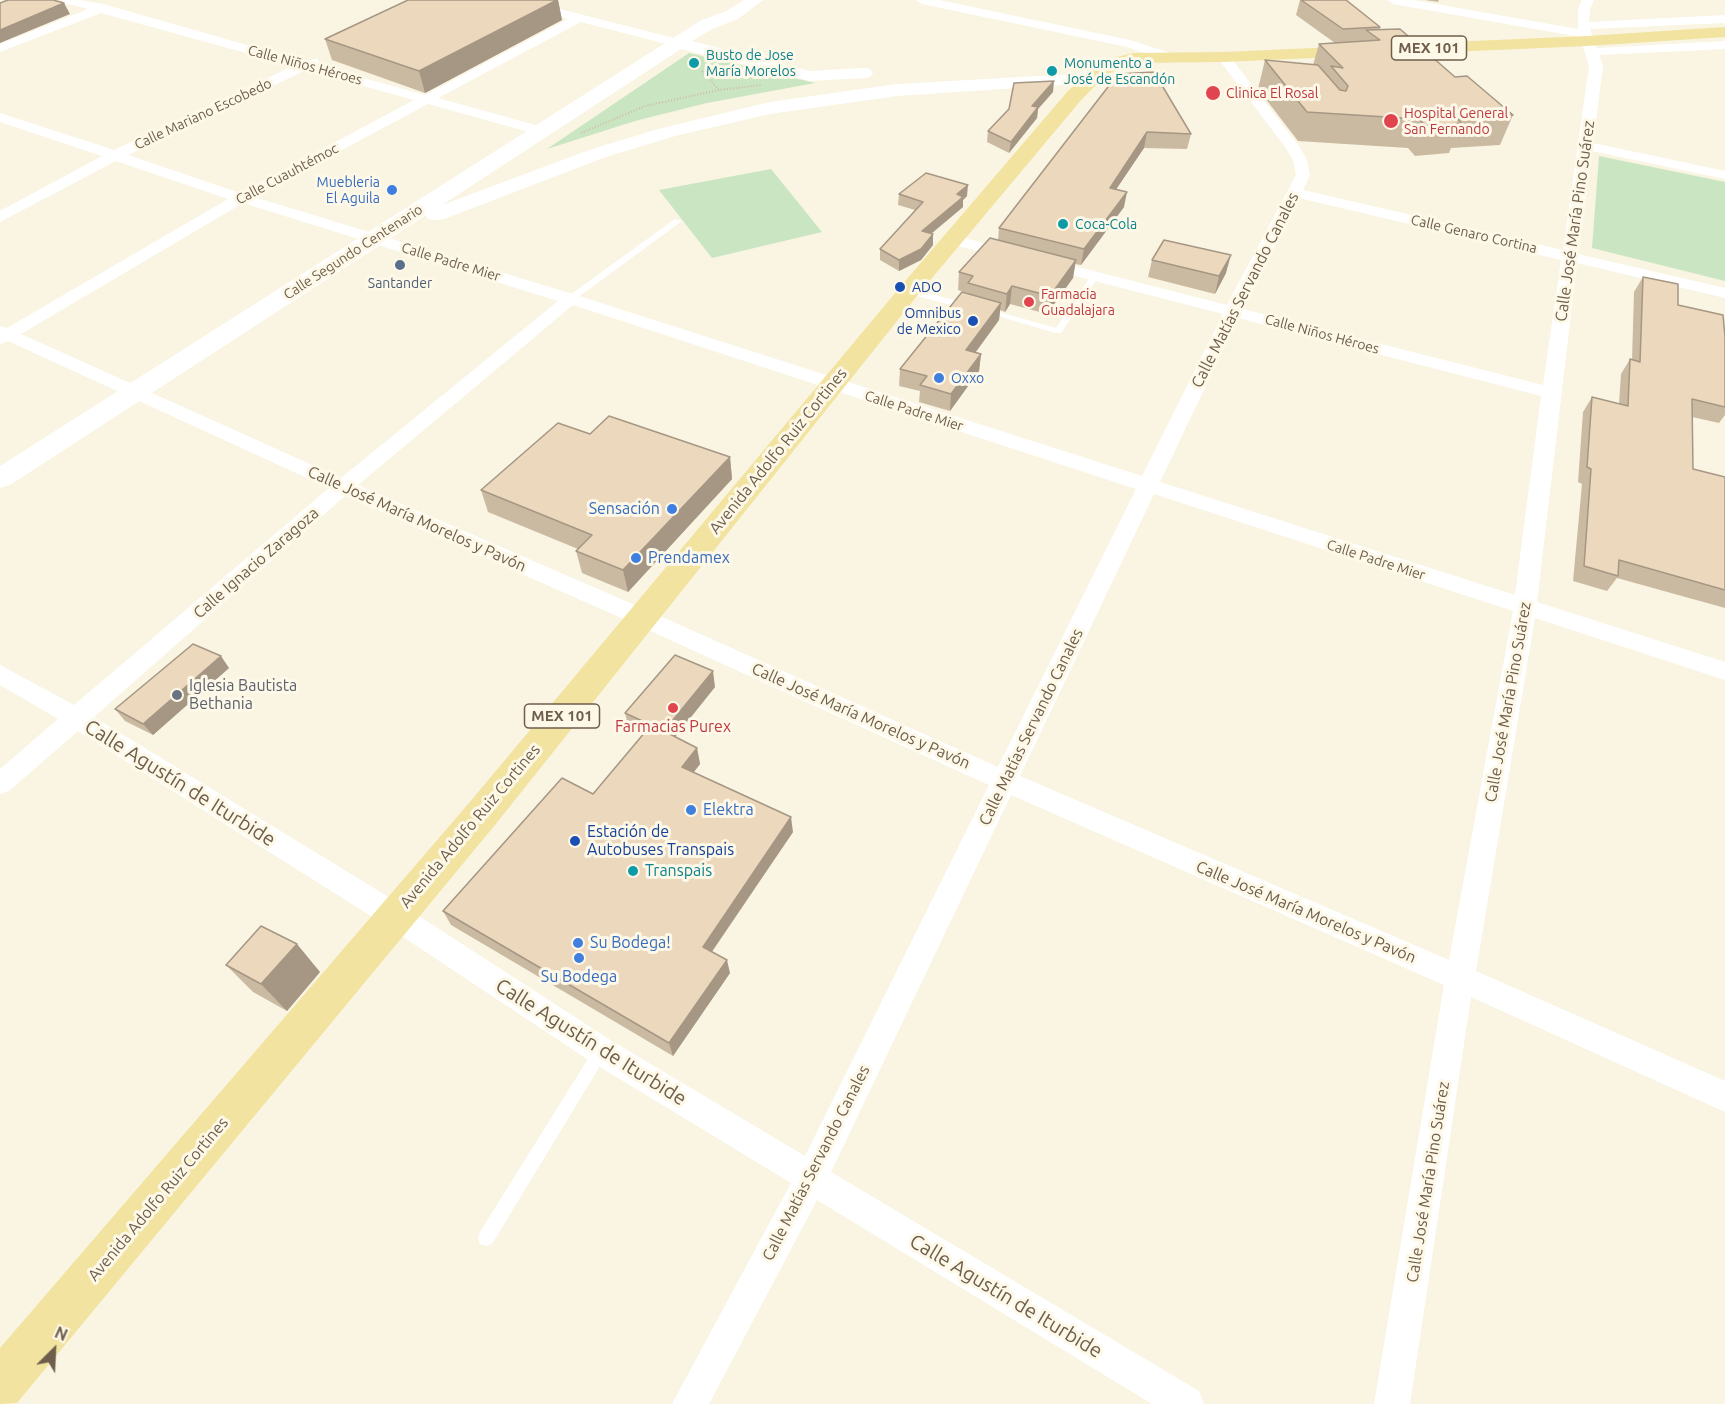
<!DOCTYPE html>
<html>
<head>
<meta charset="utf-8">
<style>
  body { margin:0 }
  #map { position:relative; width:1725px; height:1404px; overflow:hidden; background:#f9f5e2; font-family:Ubuntu,sans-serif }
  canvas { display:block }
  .north { position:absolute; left:24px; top:1320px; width:60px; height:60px; -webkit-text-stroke:4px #fdf8e7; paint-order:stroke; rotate:24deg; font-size:16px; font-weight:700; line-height:24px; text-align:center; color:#6e5e4b }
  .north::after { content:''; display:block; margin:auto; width:21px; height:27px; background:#6e5e4b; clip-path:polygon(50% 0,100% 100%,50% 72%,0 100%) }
</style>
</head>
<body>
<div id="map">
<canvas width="1725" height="1404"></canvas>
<div class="north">N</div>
</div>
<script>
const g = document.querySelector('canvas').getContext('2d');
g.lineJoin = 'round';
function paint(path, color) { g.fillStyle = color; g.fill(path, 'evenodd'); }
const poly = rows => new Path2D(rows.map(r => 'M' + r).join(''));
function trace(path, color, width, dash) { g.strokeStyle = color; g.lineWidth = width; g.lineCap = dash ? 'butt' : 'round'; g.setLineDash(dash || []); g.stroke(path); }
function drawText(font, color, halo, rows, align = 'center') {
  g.font = font + ' Ubuntu,sans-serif'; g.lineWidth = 6; g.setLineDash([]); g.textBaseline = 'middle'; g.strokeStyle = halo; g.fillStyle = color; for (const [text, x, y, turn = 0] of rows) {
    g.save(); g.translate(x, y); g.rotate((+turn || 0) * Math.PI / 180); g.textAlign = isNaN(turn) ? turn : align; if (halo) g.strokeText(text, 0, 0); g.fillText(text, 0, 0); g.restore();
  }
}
paint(poly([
  [689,53,815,83,707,103,635,121,547,149],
  [1599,156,1725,182,1725,281,1592,248],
  [771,169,822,232,712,258,659,190]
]), '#cae5c2');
trace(poly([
  [702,71,719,90],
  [581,133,645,106,719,90,761,85]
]), '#d0bca0', 2, [1, 2]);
paint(poly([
  [675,219,682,221,573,301,567,301,567,297,675,219],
  [1092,274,1099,276,1061,333,1055,333,981,311,985,308,1056,328,1092,274],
  [909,288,972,305,973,307,969,310,906,293,906,289,909,288],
  [601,1044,606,1046,608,1051,606,1056,492,1244,486,1246,480,1244,478,1238,480,1232,596,1046,601,1044]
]), '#fff');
paint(poly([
  [62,0,81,0,103,4,303,61,317,59,319,62,317,65,425,95,568,19,506,3,504,0,524,0,682,40,684,43,682,46,678,47,581,22,438,98,546,128,548,131,546,134,536,134,428,104,254,197,576,295,1142,476,1223,314,947,243,945,240,947,237,953,235,1227,305,1296,175,1293,160,1285,147,1217,57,1223,53,1228,54,1299,146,1307,160,1310,175,1303,190,1563,250,1589,66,1580,37,1393,4,1387,0,1413,0,1578,29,1578,9,1582,0,1594,0,1590,9,1589,22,1725,15,1725,23,1590,29,1597,48,1725,41,1725,49,1599,55,1603,66,1593,143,1725,171,1725,179,1592,151,1578,254,1725,288,1725,298,1577,263,1537,602,1725,662,1725,680,1535,618,1476,971,1725,1081,1725,1112,1471,997,1410,1404,1374,1404,1444,985,1011,795,831,1172,1199,1391,1204,1404,1152,1404,817,1200,709,1404,672,1404,791,1183,590,1061,385,925,78,731,9,791,0,794,0,769,58,719,0,685,0,665,74,705,329,488,8,341,0,344,0,326,7,328,228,199,116,161,0,222,0,211,102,156,0,122,0,113,114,150,293,66,101,13,0,52,0,44,88,9,64,3,62,0],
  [306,70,414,100,240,193,128,155,306,70],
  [1299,198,1561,260,1543,385,1243,309,1299,198],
  [243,203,558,301,341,478,21,334,243,203],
  [573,305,1136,489,998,767,651,612,358,485,573,305],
  [1238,318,1541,396,1515,595,1160,482,1238,318],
  [1154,494,1513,611,1449,960,1020,776,1154,494],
  [345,496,635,624,989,785,805,1156,612,1041,405,907,94,717,345,496],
  [916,0,939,0,1130,40,1170,53,1171,56,1165,60,1127,47,922,4,916,0]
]), '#fff');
paint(poly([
  [744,0,763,0,738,19,712,29,692,41,810,71,864,68,870,69,873,73,870,77,864,78,810,81,681,49,442,205,592,149,662,128,770,102,897,84,1075,74,1099,67,1105,68,1108,72,1105,76,1077,84,897,96,770,114,675,136,606,157,444,219,436,220,428,219,426,215,10,485,0,488,0,466,700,21,726,11,744,0]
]), '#fff');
paint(poly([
  [1725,27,1725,37,1587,46,1223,62,1134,63,1121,67,1105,76,1082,99,917,296,495,825,17,1403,0,1404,0,1348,469,803,901,286,1068,91,1093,68,1109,59,1133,53,1223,52,1587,36,1725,27]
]), '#f2e3a0');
paint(poly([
  [408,0,558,0,562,20,425,93,332,60,325,39],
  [1300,0,1380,27,1380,30,1455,77,1513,115,1500,145,1451,148,1449,153,1415,156,1408,148,1298,141,1258,89,1265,60,1313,65,1319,44,1335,43,1296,15],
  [1425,0,1439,0,1438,2],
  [1118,74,1191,134,1187,149,1144,148,1116,189,1124,207,1081,265,1075,264,1073,278,1047,314,1010,304,1005,312,1000,310,999,320,975,352,981,354,979,371,950,411,919,402,920,391,899,386,900,369,967,294,967,293,958,290,959,272,998,240,999,228],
  [1053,92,1038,109,1037,118,1009,153,987,142,988,131],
  [899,194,967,196,963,200,963,207,931,234,933,234,933,245,921,260,899,271,880,260,880,249,915,210,898,205],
  [1152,260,1226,273,1215,294,1148,277],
  [1643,277,1678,305,1725,337,1725,415,1719,423,1692,417,1693,469,1725,477,1725,608,1617,578,1607,591,1573,581,1582,484,1578,482,1583,412,1592,397,1619,404,1621,374,1630,359,1632,360,1634,292],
  [590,434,730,457,732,479,628,592,582,573,576,551,578,549,488,512,481,490],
  [229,668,153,735,125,721,115,709],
  [715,687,675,737,697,748,700,764,694,772,793,832,712,952,730,973,673,1056,451,925,443,911,593,794,643,735,629,729,625,713],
  [226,965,320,972,287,1011,253,992]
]), '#cbbaa2');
paint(poly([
  [557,0,558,0,562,20,425,93,419,71],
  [64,3,70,14,0,43,0,30],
  [1054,81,1053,92,1038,109,1037,118,1009,153,1011,142,1032,106],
  [1147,132,1144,148,1107,203,1110,188],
  [968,185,967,196,963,200,963,207,921,242,922,231,957,194],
  [1127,192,1124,207,1081,265,1084,249],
  [933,234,933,245,921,260,899,271,899,260],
  [1231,255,1226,273,1215,294,1219,276],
  [1076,260,1073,278,1047,314,1050,296],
  [1012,286,1010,304,1005,312,1007,294],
  [1001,303,999,320,965,367,966,350],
  [981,354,979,371,950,411,951,394],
  [730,457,732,479,628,592,623,570],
  [221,656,229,668,153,735,143,724],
  [713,671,715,687,667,747,664,731],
  [697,748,700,764,686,782,682,767],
  [791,817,793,832,706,960,703,947],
  [297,944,320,972,287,1011,261,984],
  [727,960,730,973,673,1056,669,1043]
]), '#a59784');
const building = poly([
  [8,0,53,0,64,3,0,30,0,3,8,0],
  [408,0,557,0,419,71,325,39,408,0],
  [1301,0,1346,0,1380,27,1343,29,1301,0],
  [1400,29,1455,77,1467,76,1513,115,1457,119,1461,123,1427,126,1418,119,1307,112,1265,60,1318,65,1340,90,1346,91,1348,86,1331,66,1343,68,1319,44,1380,40,1366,30,1400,29],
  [1154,72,1191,134,1147,132,1110,188,1127,192,1084,249,999,228,1118,74,1154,72],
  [1054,81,1032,106,1038,107,1011,142,988,131,1009,109,1014,83,1054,81],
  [926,173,968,185,957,194,963,197,922,231,933,234,921,249,899,260,880,249,923,202,899,194,926,173],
  [990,238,1076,260,1050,296,1012,286,1007,294,968,283,973,276,959,272,990,238],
  [1164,240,1231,255,1219,276,1152,260,1164,240],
  [1643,277,1678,284,1678,305,1723,315,1725,337,1725,407,1692,399,1693,469,1725,477,1725,590,1619,560,1618,576,1584,566,1591,469,1587,467,1592,397,1628,406,1630,359,1640,362,1643,277],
  [962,292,1001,303,966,350,981,354,951,394,920,385,927,376,900,369,962,292],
  [609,416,730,457,623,570,576,551,592,535,481,490,558,423,590,434,609,416],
  [193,644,221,656,143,724,115,709,193,644],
  [675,655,713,671,664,731,697,748,682,767,791,817,703,947,727,960,669,1043,443,911,562,778,593,794,651,725,625,713,675,655],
  [261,926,297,944,261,984,226,965,261,926]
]);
paint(building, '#ecd8bc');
trace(building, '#a59784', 1.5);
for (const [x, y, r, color] of [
  [694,63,6,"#0f9aa8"],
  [1052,71,6,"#0f9aa8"],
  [1213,93,8,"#e0444e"],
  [1391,121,8,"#e0444e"],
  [392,190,6,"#3f7fe0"],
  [1063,224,6,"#0f9aa8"],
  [400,265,6,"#5c6f8a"],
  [900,287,6,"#1a4fb4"],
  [1029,302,6,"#e0444e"],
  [973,321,6,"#1a4fb4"],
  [939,378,6,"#3f7fe0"],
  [672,509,6,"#3f7fe0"],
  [636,558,6,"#3f7fe0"],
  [177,695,6,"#6b7280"],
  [673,708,6,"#e0444e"],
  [691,810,6,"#3f7fe0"],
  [575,841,6,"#1a4fb4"],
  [633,871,6,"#0f9aa8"],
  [578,943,6,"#3f7fe0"],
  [579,958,6,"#3f7fe0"]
]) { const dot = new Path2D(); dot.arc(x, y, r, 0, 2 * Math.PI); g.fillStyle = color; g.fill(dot); trace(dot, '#fdf8e7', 2); }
drawText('14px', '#0d838f', '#fdf8e7', [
  ["Busto de Jose",706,55],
  ["María Morelos",706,71],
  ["Monumento a",1064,63],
  ["José de Escandón",1064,79],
  ["Coca-Cola",1075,224]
], 'left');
drawText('14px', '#6e5e4b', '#fdf8e7', [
  ["Calle Niños Héroes",305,65,15],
  ["Calle Mariano Escobedo",203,114,-25],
  ["Calle Cuauhtémoc",287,174,-28],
  ["Calle Genaro Cortina",1474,234,13],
  ["Calle Segundo Centenario",353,252,-33],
  ["Calle Padre Mier",451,262,17],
  ["Calle Niños Héroes",1322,334,15],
  ["Calle Padre Mier",914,411,18],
  ["Calle Padre Mier",1376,560,18]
]);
drawText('14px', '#be3a42', '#fdf8e7', [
  ["Clinica El Rosal",1226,93],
  ["Hospital General",1404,113],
  ["San Fernando",1404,129],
  ["Farmacia",1041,294],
  ["Guadalajara",1041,310]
], 'left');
drawText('14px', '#366cbe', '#fdf8e7', [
  ["Muebleria",380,182],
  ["El Aguila",380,198],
  ["Oxxo",951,378,"left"]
], 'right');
drawText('14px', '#4e5e75', '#fdf8e7', [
  ["Santander",400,283]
]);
drawText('14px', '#164399', '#fdf8e7', [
  ["ADO",912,287],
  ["Omnibus",961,313,"right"],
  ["de Mexico",961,329,"right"]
], 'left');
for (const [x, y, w] of [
  [1429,48,75],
  [562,716,75]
]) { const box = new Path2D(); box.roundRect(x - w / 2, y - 12, w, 24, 4.5); g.fillStyle = '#fdf8e7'; g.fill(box); trace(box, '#6e5e4b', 1.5); }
drawText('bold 15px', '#6e5e4b', null, [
  ["MEX 101",1429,48],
  ["MEX 101",562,716]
]);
drawText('16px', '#6e5e4b', '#fdf8e7', [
  ["Calle José María Pino Suárez",1575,221,-82],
  ["Calle Matías Servando Canales",1245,290,-63],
  ["Avenida Adolfo Ruiz Cortines",778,451,-51],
  ["Calle José María Morelos y Pavón",417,519,24],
  ["Calle Ignacio Zaragoza",256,563,-41],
  ["Calle José María Pino Suárez",1508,702,-80],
  ["Calle José María Morelos y Pavón",861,716,24],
  ["Calle Matías Servando Canales",1031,727,-64],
  ["Avenida Adolfo Ruiz Cortines",470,826,-50],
  ["Calle José María Morelos y Pavón",1306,912,23],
  ["Calle Matías Servando Canales",816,1163,-63],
  ["Calle José María Pino Suárez",1428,1182,-81],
  ["Avenida Adolfo Ruiz Cortines",158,1199,-50]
]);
drawText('16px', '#366cbe', '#fdf8e7', [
  ["Sensación",660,509,"right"],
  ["Prendamex",648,558],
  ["Elektra",703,810],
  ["Su Bodega!",590,943],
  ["Su Bodega",579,977,"center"]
], 'left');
drawText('16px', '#5b616d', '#fdf8e7', [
  ["Iglesia Bautista",189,686],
  ["Bethania",189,704]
], 'left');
drawText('16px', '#be3a42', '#fdf8e7', [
  ["Farmacias Purex",673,727]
]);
drawText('16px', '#164399', '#fdf8e7', [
  ["Estación de",587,832],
  ["Autobuses Transpais",587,850]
], 'left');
drawText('16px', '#0d838f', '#fdf8e7', [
  ["Transpais",645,871]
], 'left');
drawText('20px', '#6e5e4b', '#fdf8e7', [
  ["Calle Agustín de Iturbide",180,783,32],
  ["Calle Agustín de Iturbide",591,1042,32],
  ["Calle Agustín de Iturbide",1006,1296,31]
]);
</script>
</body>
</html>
